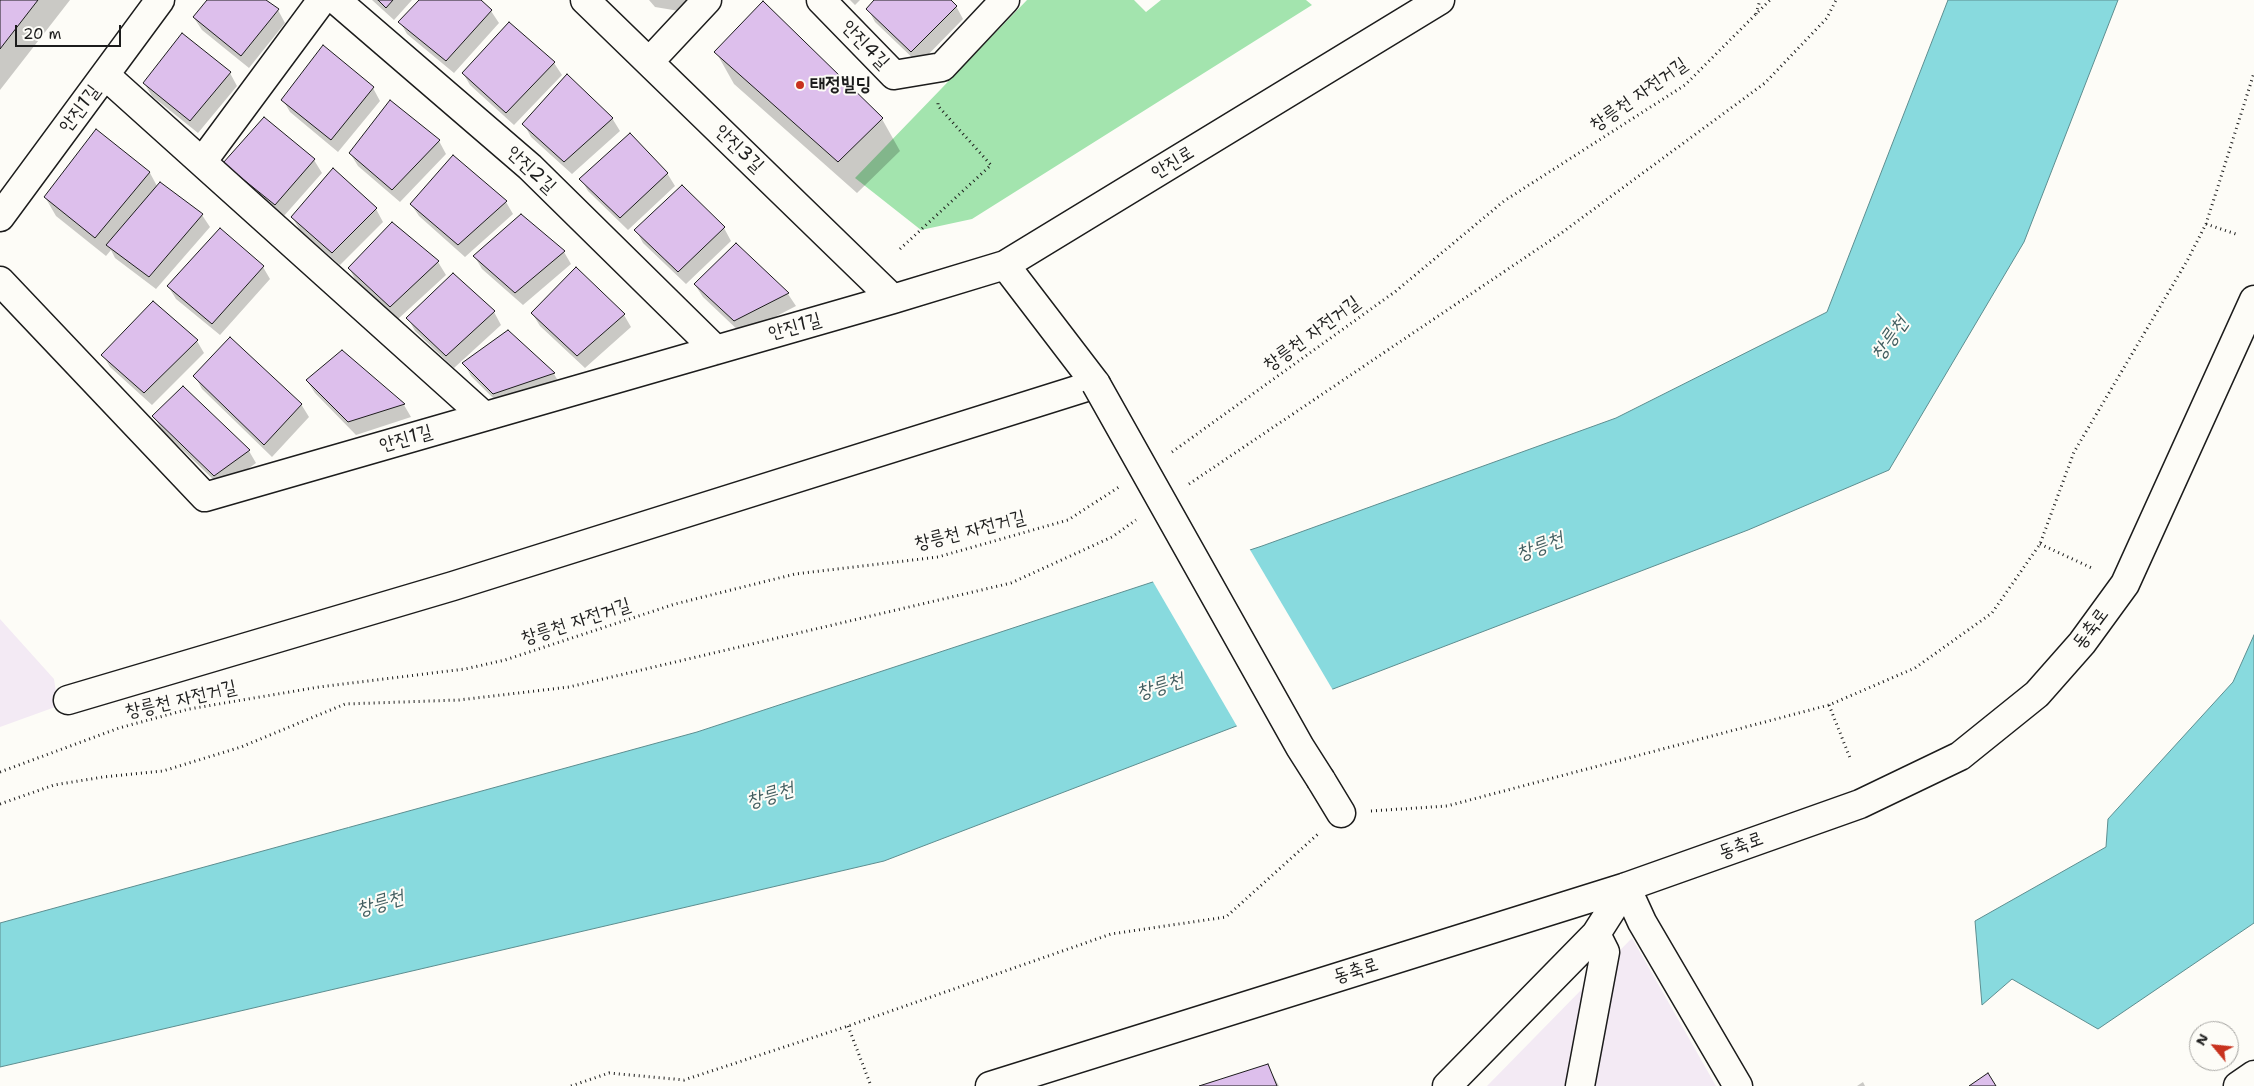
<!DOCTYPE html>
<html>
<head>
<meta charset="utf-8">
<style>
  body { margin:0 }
  #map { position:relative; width:2254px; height:1086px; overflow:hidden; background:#fdfcf7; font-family:"Shantell Sans",sans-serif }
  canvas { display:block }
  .north { position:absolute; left:2189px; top:1021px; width:50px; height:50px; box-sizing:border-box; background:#fdfcf7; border:1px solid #a3a29f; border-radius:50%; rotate:298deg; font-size:14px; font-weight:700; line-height:20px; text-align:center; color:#1c1c1c }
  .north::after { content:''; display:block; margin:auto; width:18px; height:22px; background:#c8321e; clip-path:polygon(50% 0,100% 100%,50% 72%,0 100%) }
  .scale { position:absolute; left:15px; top:25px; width:106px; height:22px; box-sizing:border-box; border:2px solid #1c1c1c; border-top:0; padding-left:6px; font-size:15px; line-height:18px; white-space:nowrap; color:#1c1c1c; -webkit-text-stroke:4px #fdfcf7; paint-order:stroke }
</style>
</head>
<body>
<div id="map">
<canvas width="2254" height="1086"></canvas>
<div class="north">N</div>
<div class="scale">20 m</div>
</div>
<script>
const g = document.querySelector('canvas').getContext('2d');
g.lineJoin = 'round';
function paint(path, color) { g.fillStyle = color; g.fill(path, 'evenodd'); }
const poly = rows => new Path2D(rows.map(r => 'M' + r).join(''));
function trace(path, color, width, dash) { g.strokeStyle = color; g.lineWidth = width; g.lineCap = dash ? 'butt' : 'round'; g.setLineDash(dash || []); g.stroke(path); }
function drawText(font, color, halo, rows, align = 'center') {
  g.font = font + ' "Shantell Sans","Poor Story",sans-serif'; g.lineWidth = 4; g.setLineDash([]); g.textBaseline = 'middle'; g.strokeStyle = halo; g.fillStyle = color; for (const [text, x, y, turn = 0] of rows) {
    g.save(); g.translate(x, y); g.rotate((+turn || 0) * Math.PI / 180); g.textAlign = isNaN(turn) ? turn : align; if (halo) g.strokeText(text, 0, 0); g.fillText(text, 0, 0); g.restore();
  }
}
paint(poly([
  [0,619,54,679,58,706,0,727],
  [1632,938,1716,1086,1487,1086]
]), '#f3eaf4');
paint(poly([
  [1027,0,1134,0,1146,12,1161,0,1306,0,1312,5,972,219,921,230,855,178]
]), '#a3e4ae');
const water = poly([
  [1948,0,2118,0,2024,242,1889,470,1748,530,884,861,0,1067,0,923,697,732,1262,546,1616,418,1827,312,1948,0],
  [2254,635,2254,923,2098,1029,2012,979,1982,1005,1975,921,2106,847,2108,819,2233,682,2254,635]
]);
paint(water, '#88dade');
trace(water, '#5d8e90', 1);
paint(poly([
  [1249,548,1334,692,1238,728,1152,580]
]), '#fdfcf7');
paint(poly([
  [0,0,70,0,0,90],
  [208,0,264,0,278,10,285,23,249,68,202,30,194,18],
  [372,0,412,0,394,20],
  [421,0,479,0,491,11,499,23,454,73,407,34,400,22],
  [649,0,691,0,679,11,655,7],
  [850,0,860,0,855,5],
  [876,0,950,0,956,6,963,19,919,64,875,22,868,9],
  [509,23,554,63,562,75,514,125,470,85,463,73],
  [182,35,230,73,237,86,198,133,152,96,144,83],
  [716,52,882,119,900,151,857,193,734,84],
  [373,88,380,101,338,152,290,112,283,100],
  [390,102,439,141,446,154,400,202,358,166,350,153],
  [612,118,620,131,572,174,531,137,524,124],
  [264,119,314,160,322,173,283,217,232,176,225,164],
  [96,131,150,173,157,186,202,215,210,227,156,289,115,258,111,250,106,256,56,216,45,197],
  [667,173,675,186,628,230,588,191,581,179],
  [682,187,724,228,731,241,686,284,643,243,636,230],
  [506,202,513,214,465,257,419,216,411,204],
  [376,209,383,222,340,265,300,230,292,217],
  [392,223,438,262,446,275,398,319,356,281,349,268],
  [736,245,788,294,796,306,742,334,703,297,695,285],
  [564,252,571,264,523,305,482,269,475,257],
  [263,267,270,279,220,335,176,299,168,286],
  [453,274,494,312,501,325,454,368,415,331,408,318],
  [532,313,624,315,631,327,585,368,540,326],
  [508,332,554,374,561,386,501,406,471,376,464,363],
  [197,341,204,353,152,405,110,367,103,355],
  [342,351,404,405,411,417,356,435,315,393,307,381],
  [195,376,301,404,309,417,272,457,202,389],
  [154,416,249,451,256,463,222,488,161,429],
  [1268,1066,1279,1086,1204,1086],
  [1863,1082,1865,1086,1857,1086]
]), '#0003');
const building = poly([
  [0,0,38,0,0,49,0,0],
  [207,0,266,0,279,9,241,56,193,17,207,0],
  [378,0,393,0,386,8,378,0],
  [419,0,481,0,492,10,446,61,398,22,419,0],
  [874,0,951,0,957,6,911,52,866,9,874,0],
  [763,1,883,118,838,162,714,52,763,1],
  [509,22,555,62,506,113,462,73,509,22],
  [182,33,231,72,190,121,143,83,182,33],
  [323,45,374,87,331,140,281,100,323,45],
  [567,74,613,118,564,162,522,124,567,74],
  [390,100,440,140,392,190,349,153,390,100],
  [264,117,315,159,275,205,223,163,264,117],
  [96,129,150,172,95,238,44,197,96,129],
  [630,133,668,173,620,218,579,179,630,133],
  [453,155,507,201,458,245,410,204,453,155],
  [333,168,377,208,332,253,291,217,333,168],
  [160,182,203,214,149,277,106,245,160,182],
  [682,185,725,227,678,272,634,230,682,185],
  [521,214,565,251,515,293,473,256,521,214],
  [392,222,439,261,390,307,348,268,392,222],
  [220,228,264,266,212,324,167,286,220,228],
  [736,243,789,293,734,321,694,284,736,243],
  [576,267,625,314,577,356,531,313,576,267],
  [453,273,495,311,446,356,406,318,453,273],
  [153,301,198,340,144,393,101,355,153,301],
  [508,330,555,373,493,394,462,363,508,330],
  [230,337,302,404,264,445,193,376,230,337],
  [342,350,405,404,348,422,306,380,342,350],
  [183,386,250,450,214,476,152,416,183,386],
  [1268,1064,1277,1086,1199,1086,1268,1064],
  [1988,1073,1996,1086,1969,1086,1988,1073]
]);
paint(building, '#ddbfec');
trace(building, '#1c1c1c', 1);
const minor = poly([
  [336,0,530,167,716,350],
  [585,0,893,299],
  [821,0,894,75,942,67,1005,0],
  [649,62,707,0],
  [105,75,484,416],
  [202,162,322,0],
  [0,217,160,0],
  [0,281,205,497,893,299,1005,265,1440,0],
  [68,700,453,586,1096,384,1005,265],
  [1321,780,1341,813],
  [1626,887,1642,922,1738,1086],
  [990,1086,1626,887,1860,804,1960,756,2037,694,2082,643,2125,584,2254,300],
  [1447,1086,1596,934,1626,887],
  [1580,1086,1605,952,1596,934]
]);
const major = poly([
  [2238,1086,2254,1075]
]);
trace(minor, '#1c1c1c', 31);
trace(major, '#1c1c1c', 31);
trace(poly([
  [1756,14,1760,0],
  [2206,224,2239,235],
  [900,249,991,165,938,106,938,101],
  [1172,452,1396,291,1504,201,1685,85,1770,0],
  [1189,484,1560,234,1765,83,1827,18,1836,0],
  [2040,544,2094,569],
  [1829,705,1850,758],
  [0,772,119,728,189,709,319,687,465,669,505,660,675,604,795,574,938,557,1068,520,1119,487],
  [0,804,54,785,103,777,163,771,241,747,345,704,459,700,569,687,1011,583,1112,537,1136,520],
  [1371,811,1447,806,1829,705,1915,668,1992,613,2040,544,2074,452,2187,261,2206,224,2254,73],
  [848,1026,871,1086],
  [571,1086,609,1073,684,1080,848,1026,1111,934,1226,917,1318,834]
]), '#1c1c1c', 3, [1, 4]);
trace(minor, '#fdfcf7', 28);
trace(major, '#fdfcf7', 28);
const minorBridge = poly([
  [1096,384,1300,747,1321,780]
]);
trace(minorBridge, '#1c1c1c', 31, []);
trace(minorBridge, '#fdfcf7', 28);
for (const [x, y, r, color] of [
  [800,85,5,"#c8321e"]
]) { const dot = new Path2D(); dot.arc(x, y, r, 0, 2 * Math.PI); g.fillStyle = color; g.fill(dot); trace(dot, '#fdfcf7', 2); }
drawText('19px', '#1c1c1c', '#fdfcf7', [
  ["안진4길",865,45,46],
  ["창릉천 자전거길",1639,95,-35],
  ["안진1길",80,109,-53],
  ["안진3길",739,149,44],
  ["안진로",1173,163,-31],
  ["안진2길",531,170,43],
  ["안진1길",795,327,-16],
  ["창릉천 자전거길",1312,334,-36],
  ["안진1길",406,439,-16],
  ["창릉천 자전거길",970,531,-14],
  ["창릉천 자전거길",576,622,-18],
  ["동축로",2091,629,-53],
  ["창릉천 자전거길",181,700,-13],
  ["동축로",1741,846,-20],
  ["동축로",1356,971,-17]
]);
drawText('bold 19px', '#1c1c1c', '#fdfcf7', [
  ["태정빌딩",810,85]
], 'left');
drawText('italic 20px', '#425e60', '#fdfcf7', [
  ["창릉천",1890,339,-55],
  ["창릉천",1540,547,-20],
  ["창릉천",1160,687,-17],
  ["창릉천",770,796,-16],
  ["창릉천",380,904,-16]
]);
</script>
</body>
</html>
